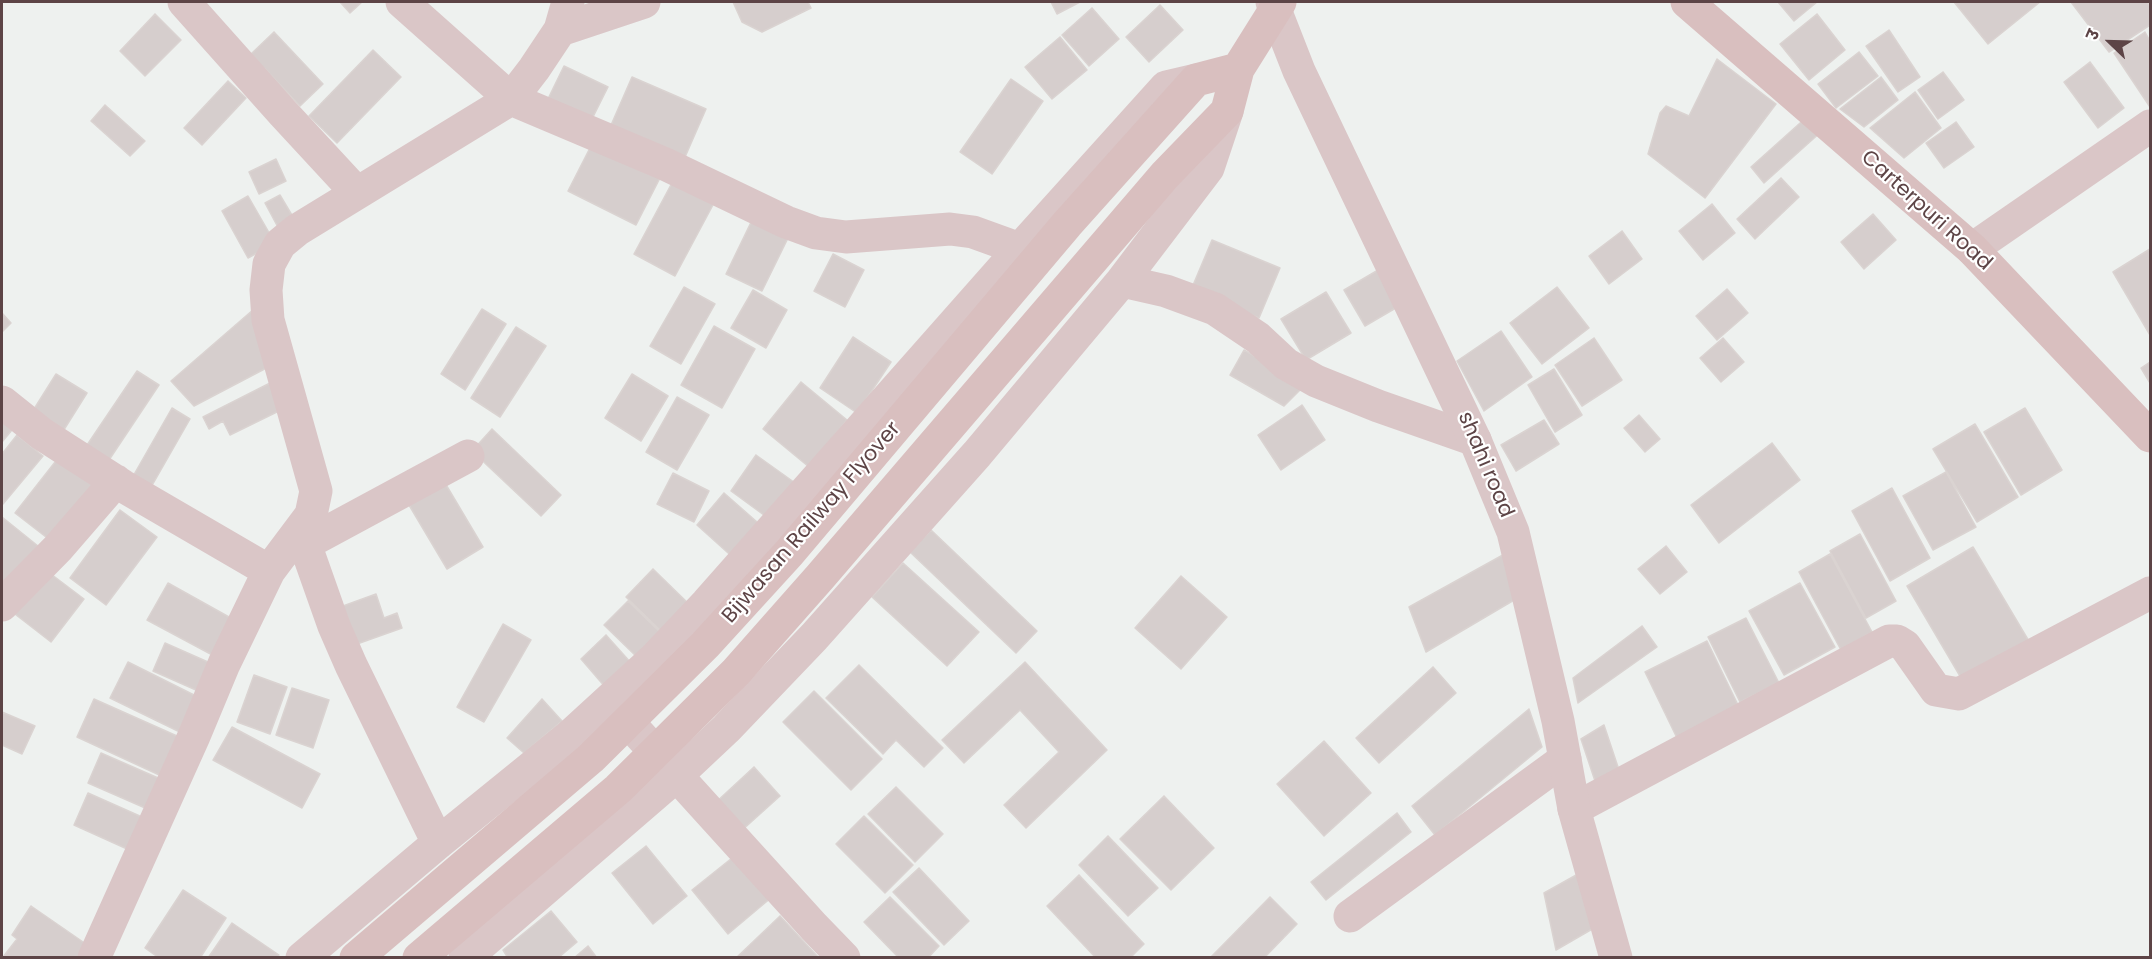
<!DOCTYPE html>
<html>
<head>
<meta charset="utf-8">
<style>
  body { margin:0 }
  #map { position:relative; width:2152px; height:959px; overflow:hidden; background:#eef1ef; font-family:Poppins,"Noto Sans Devanagari",sans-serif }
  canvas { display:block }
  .frame { position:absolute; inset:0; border:3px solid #5d4446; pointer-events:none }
  .north { position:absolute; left:2080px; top:12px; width:60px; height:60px; -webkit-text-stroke:4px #fff; paint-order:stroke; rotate:293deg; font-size:16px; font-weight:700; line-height:24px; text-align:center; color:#5d4446 }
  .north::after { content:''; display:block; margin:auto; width:21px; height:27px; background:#5d4446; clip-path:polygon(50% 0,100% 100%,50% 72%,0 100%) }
</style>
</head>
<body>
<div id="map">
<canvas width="2152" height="959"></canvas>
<div class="frame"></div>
<div class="north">उ</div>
</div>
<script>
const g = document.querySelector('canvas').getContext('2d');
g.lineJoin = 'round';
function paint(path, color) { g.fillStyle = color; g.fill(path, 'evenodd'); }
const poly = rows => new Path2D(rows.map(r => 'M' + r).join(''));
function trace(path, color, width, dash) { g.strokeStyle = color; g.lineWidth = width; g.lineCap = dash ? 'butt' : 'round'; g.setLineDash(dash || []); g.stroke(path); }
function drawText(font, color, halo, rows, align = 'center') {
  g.font = font + ' Poppins,sans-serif'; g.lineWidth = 4.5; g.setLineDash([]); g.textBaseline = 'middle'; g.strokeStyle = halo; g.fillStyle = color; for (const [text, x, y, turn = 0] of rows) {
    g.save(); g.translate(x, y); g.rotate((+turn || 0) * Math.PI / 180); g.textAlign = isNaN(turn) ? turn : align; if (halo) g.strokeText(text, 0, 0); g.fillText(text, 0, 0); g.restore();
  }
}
const building = poly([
  [340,2,362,2,350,13,340,2],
  [733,2,808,2,811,8,762,32,742,22,733,2],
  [1051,2,1080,2,1057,14,1051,2],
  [1778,2,1817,2,1794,21,1778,2],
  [1954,2,2040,2,1988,44,1954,2],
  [2071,2,2147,2,2150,6,2150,25,2109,52,2071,2],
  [1160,5,1183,30,1149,62,1126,37,1160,5],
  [1092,8,1119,39,1089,66,1062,35,1092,8],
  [155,14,181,40,145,76,120,51,155,14],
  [1817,14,1845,50,1809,80,1780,44,1817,14],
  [1889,30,1920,77,1898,92,1866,46,1889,30],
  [274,32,323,84,300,106,251,54,274,32],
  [2145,32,2150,41,2150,107,2114,53,2145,32],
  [1060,37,1087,70,1052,99,1025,67,1060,37],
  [373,50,401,77,337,143,309,116,373,50],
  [1859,52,1878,76,1836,108,1818,84,1859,52],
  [1717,59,1776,104,1705,198,1648,154,1660,113,1666,106,1689,116,1717,59],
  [2090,62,2124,108,2098,128,2064,82,2090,62],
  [564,66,608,87,588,127,545,105,564,66],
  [1943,72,1964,100,1938,119,1918,90,1943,72],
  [632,77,706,109,682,164,608,132,632,77],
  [1881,77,1898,100,1864,127,1840,109,1881,77],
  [1011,79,1043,101,992,174,960,152,1011,79],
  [228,81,246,98,202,145,184,128,228,81],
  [1915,92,1941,128,1904,158,1870,128,1915,92],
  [105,105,145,141,130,156,91,121,105,105],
  [1809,115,1822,131,1764,183,1751,167,1809,115],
  [1956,122,1974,147,1944,168,1926,143,1956,122],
  [593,142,661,176,636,225,568,191,593,142],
  [276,159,286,181,259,194,249,172,276,159],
  [1781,178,1799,197,1755,239,1737,219,1781,178],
  [673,181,714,203,675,276,634,254,673,181],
  [280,195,296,222,280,231,265,203,280,195],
  [248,196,275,243,248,258,222,211,248,196],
  [1712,204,1735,233,1703,260,1679,231,1712,204],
  [755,214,791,232,762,291,726,274,755,214],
  [1873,214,1896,240,1864,269,1841,242,1873,214],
  [1622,231,1642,259,1609,284,1589,256,1622,231],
  [1212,240,1280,268,1259,318,1191,290,1212,240],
  [2150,249,2150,335,2113,272,2150,249],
  [833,254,864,270,845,307,814,291,833,254],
  [1385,266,1406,302,1365,326,1344,290,1385,266],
  [684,287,715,304,681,364,650,346,684,287],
  [1557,287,1589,328,1542,364,1510,323,1557,287],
  [1727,289,1748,313,1717,340,1696,316,1727,289],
  [753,290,787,310,766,348,731,328,753,290],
  [1326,292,1351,333,1306,360,1281,319,1326,292],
  [254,309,274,364,194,406,171,381,254,309],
  [482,309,506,324,465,390,441,374,482,309],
  [2,313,11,323,2,332,2,313],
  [714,326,755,349,722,408,681,385,714,326],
  [516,327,546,346,500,417,471,398,516,327],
  [1501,331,1532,377,1484,411,1457,361,1501,331],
  [853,337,891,362,857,413,820,388,853,337],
  [1594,338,1622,380,1582,406,1555,365,1594,338],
  [1723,338,1744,362,1721,382,1700,358,1723,338],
  [1244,350,1305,385,1284,406,1230,375,1244,350],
  [2150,362,2150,383,2141,368,2150,362],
  [1554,369,1582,415,1555,432,1528,385,1554,369],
  [137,371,159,385,105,466,83,451,137,371],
  [56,374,87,393,60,436,29,417,56,374],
  [632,374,668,396,641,441,605,418,632,374],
  [272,382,285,408,230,435,223,421,209,429,203,417,272,382],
  [801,382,847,420,809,467,763,429,801,382],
  [677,397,709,415,677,470,646,452,677,397],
  [1302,405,1325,440,1281,470,1258,435,1302,405],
  [172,408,190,419,146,496,128,485,172,408],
  [2025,408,2062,470,2021,495,1984,432,2025,408],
  [1639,415,1660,439,1645,452,1624,428,1639,415],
  [1544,420,1559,444,1516,471,1501,445,1544,420],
  [2,421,12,430,2,442,2,421],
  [1975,424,2018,497,1977,522,1933,449,1975,424],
  [492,429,561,495,541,516,472,451,492,429],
  [17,435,43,456,3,504,2,454,17,435],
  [1772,443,1800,480,1719,543,1691,505,1772,443],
  [756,455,798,485,772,521,731,491,756,455],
  [59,457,99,488,55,544,15,513,59,457],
  [1946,472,1976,527,1933,550,1903,496,1946,472],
  [673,473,709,491,694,522,657,504,673,473],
  [445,483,483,547,447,569,409,505,445,483],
  [1892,488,1930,558,1890,581,1852,511,1892,488],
  [724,493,765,529,737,561,697,525,724,493],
  [120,510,157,537,106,605,70,578,120,510],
  [2,517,38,546,2,592,2,517],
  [931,530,1037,631,1016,653,910,552,931,530],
  [1860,534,1896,601,1866,618,1830,551,1860,534],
  [1666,546,1687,572,1660,594,1638,569,1666,546],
  [1973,547,2033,648,1967,688,1907,586,1973,547],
  [1510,551,1526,593,1426,652,1409,607,1510,551],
  [1830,554,1872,632,1841,650,1799,572,1830,554],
  [903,563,979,632,947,666,872,597,903,563],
  [43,568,84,599,51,642,11,611,43,568],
  [653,569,692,607,665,635,626,597,653,569],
  [1181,576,1227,617,1181,669,1135,628,1181,576],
  [168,583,238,622,218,658,147,620,168,583],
  [1800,583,1835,647,1784,675,1749,611,1800,583],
  [376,594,384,618,397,613,402,628,357,644,343,606,376,594],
  [628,601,663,635,639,659,604,625,628,601],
  [1746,618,1779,683,1740,702,1708,637,1746,618],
  [503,624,531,640,484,722,457,707,503,624],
  [1642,626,1657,647,1578,703,1573,678,1642,626],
  [606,635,632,664,606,688,581,659,606,635],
  [1707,641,1739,707,1677,738,1645,672,1707,641],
  [165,643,217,666,205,694,153,671,165,643],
  [128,662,204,700,186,735,110,698,128,662],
  [1025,662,1107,750,1026,828,1004,805,1059,752,1020,710,964,763,942,740,1025,662],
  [859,665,943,748,924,767,896,740,883,754,826,698,859,665],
  [1433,667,1456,693,1379,763,1356,738,1433,667],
  [254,675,287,687,270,734,237,722,254,675],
  [292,688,329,700,313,748,276,735,292,688],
  [814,691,882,759,851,790,783,722,814,691],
  [94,699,186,740,168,779,77,737,94,699],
  [542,699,562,721,524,753,507,738,542,699],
  [1529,709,1542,747,1435,835,1412,806,1529,709],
  [2,712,35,726,22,754,2,745,2,712],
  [1604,725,1619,770,1595,781,1581,739,1604,725],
  [232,727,320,774,302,808,213,760,232,727],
  [1324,741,1371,793,1324,836,1277,784,1324,741],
  [101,753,165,781,152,811,88,783,101,753],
  [754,767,780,796,740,832,714,804,754,767],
  [896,787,943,834,915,862,868,814,896,787],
  [88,793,151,821,136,853,74,825,88,793],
  [1164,796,1214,848,1171,890,1120,839,1164,796],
  [1397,813,1411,832,1326,900,1311,882,1397,813],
  [864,816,913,865,885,893,836,844,864,816],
  [1108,836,1158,888,1128,916,1079,865,1108,836],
  [646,846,687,896,653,924,612,873,646,846],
  [737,854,772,897,728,934,692,890,737,854],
  [919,868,969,921,944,945,893,892,919,868],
  [1578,874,1594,928,1556,950,1544,893,1578,874],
  [1079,875,1144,944,1130,958,1096,958,1047,906,1079,875],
  [183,890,226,918,200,958,159,958,145,948,183,890],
  [890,897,939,946,928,958,899,958,864,922,890,897],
  [1270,897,1297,924,1264,958,1210,958,1270,897],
  [31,906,86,944,77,958,3,957,17,939,12,935,31,906],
  [551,911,577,942,558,958,508,958,503,950,551,911],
  [780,916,819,958,736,958,780,916],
  [232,923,279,955,276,958,208,958,232,923],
  [588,946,597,958,574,958,588,946]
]);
paint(building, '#d6cecd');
trace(building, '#dad3d1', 1.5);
trace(poly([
  [184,2,283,113,357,193],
  [402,2,511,99,665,164,786,222,816,233,846,237,950,229,973,232,1020,249],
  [560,30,644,2],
  [1972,249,2150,126],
  [1122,281,1166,291,1215,309,1258,338,1286,364,1316,381,1378,406,1475,440],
  [2,402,42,434,123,486,269,571],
  [299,533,305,544,334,626,351,665,438,843],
  [305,544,468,456],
  [2,605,58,548,116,481],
  [609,701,814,927,844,958],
  [1574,809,1889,641,1897,641,1905,646,1936,690,1959,694,2150,593],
  [1350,916,1565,759],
  [94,958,194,736,224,664,269,571,311,515,316,491,268,320,266,290,269,264,280,244,297,230,511,99,534,69,560,30,568,2],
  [302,958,438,843,570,736,653,660,707,603,1020,249,1166,87,1196,80],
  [465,958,676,776,726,729,814,637,977,454,1122,281,1208,168,1227,111]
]), '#dac6c7', 33);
trace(poly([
  [1272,2,1299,71,1475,440,1513,532,1558,721,1574,809,1616,958]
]), '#dac6c7', 33);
trace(poly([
  [1687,2,1972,249,2150,436],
  [356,958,591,758,705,645,789,553,1067,224,1196,80,1238,69],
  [419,958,618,789,736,672,820,577,1165,175,1227,111,1238,69,1280,2]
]), '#d9bfbf', 33);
drawText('21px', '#5d4446', '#fff', [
  ["Carterpuri Road",1926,211,42],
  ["shahi road",1485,465,67],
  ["Bijwasan Railway Flyover",812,523,-49]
]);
</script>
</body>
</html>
